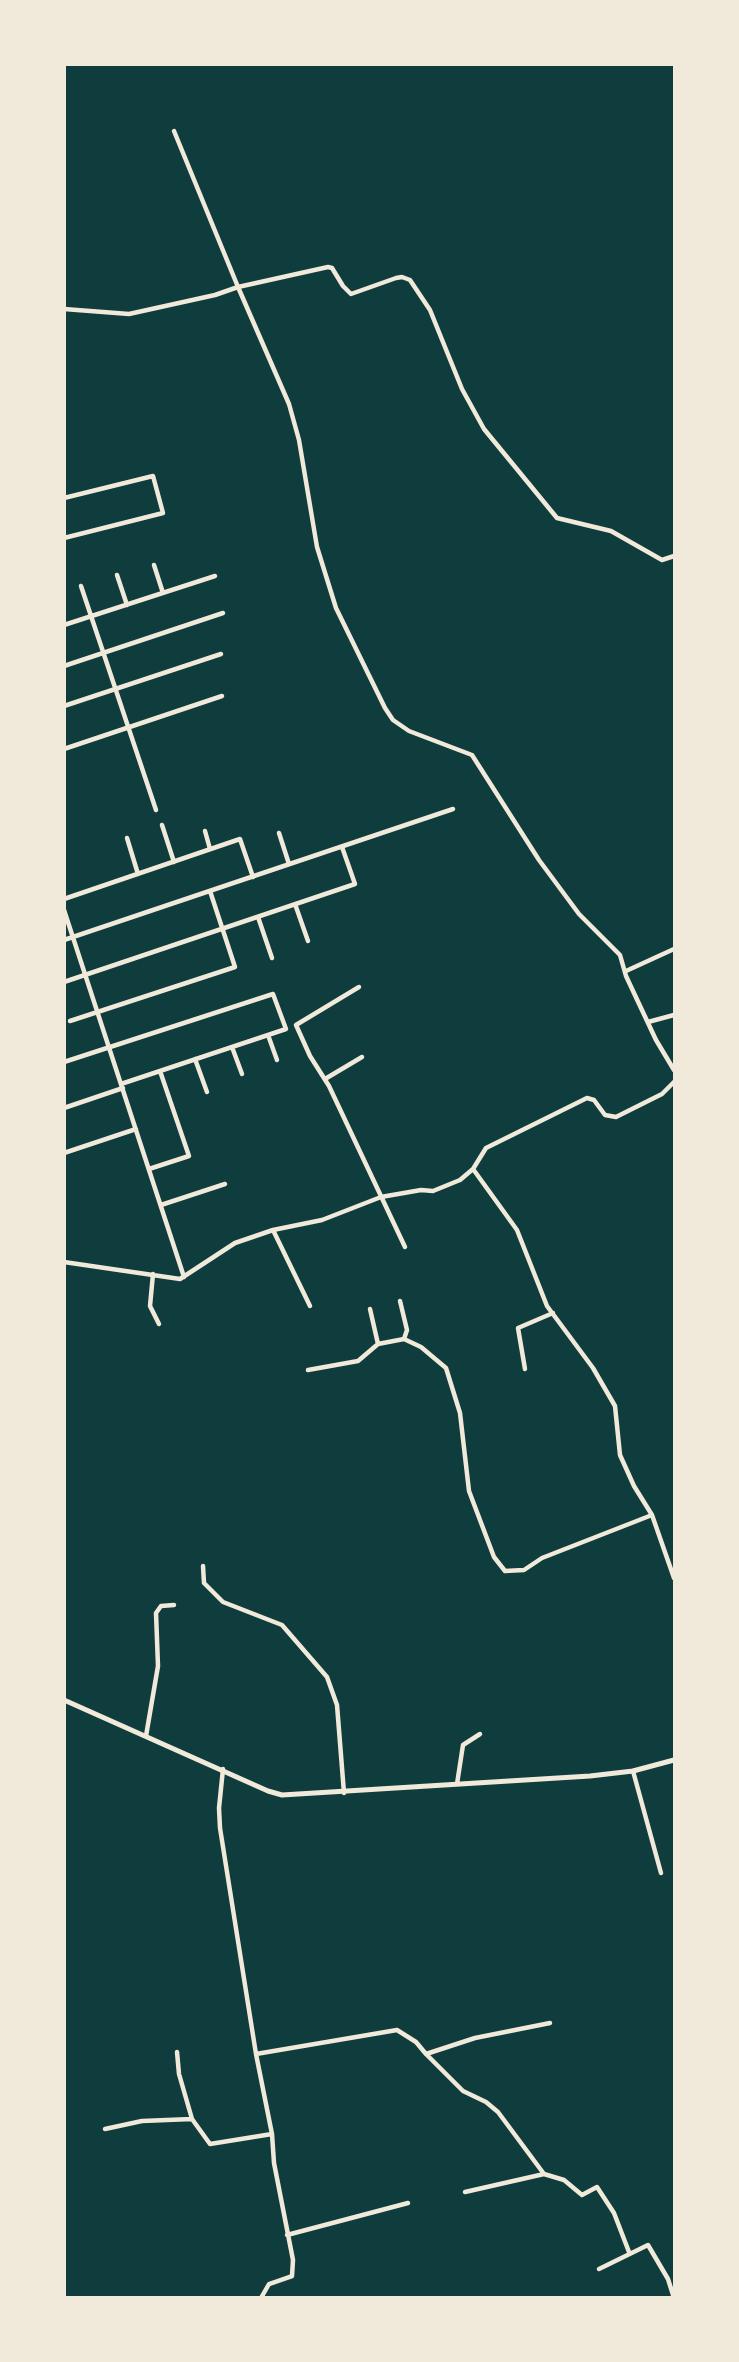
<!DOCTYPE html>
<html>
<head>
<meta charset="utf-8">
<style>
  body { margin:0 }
  #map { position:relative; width:739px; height:2362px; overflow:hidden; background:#0f3d3e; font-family:Lato,sans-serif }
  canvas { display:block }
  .frame { position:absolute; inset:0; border:66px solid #f1e9da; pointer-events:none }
</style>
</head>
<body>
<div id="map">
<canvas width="739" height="2362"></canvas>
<div class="frame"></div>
</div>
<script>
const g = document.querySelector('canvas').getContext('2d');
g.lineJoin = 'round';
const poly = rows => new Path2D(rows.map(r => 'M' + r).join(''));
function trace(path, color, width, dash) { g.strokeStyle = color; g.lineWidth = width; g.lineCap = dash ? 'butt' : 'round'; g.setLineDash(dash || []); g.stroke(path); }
trace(poly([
  [174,131,238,287,328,267,332,268,343,286,351,294,396,278,402,277,410,280,430,310,462,389,484,429,557,518,611,531,662,560,674,556],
  [64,309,129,314,215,295,238,287,289,404,299,440,317,547,336,608,385,708,393,720,409,731,472,755,539,860,579,914,620,955,626,976,656,1040,674,1070],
  [64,498,153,476,163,513,64,538],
  [154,565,163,593],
  [117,575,127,605],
  [81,586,156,810],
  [64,625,215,576],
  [64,666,223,613],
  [64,706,221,654],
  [64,749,222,696],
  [162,825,174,862],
  [205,831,210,849],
  [279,833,289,864],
  [127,838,138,874],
  [64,899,240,839,253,877],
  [295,904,308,941],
  [64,910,184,1277],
  [258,917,272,958],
  [64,940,453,809],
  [626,971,674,949],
  [64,982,355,884,342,847],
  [359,987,296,1025,310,1056,329,1086,405,1247],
  [70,1021,235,967,210,891],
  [648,1022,674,1015],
  [268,1035,277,1060],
  [232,1047,242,1074],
  [195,1059,207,1092],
  [64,1062,273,994,286,1029,121,1084],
  [325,1079,362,1057],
  [64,1108,123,1088],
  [64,1153,136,1129],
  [149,1169,189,1156,160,1071],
  [473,1169,517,1230,547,1306,593,1368,615,1406,620,1455,634,1486,652,1515,674,1578],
  [161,1205,225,1184],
  [273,1230,310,1306],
  [64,1262,180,1279,235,1243,273,1230,322,1220,381,1197,421,1190,433,1191,460,1180,473,1169,486,1148,587,1098,594,1100,605,1115,616,1117,662,1094,674,1082],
  [153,1274,150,1306,159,1324],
  [400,1301,407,1330,404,1339],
  [370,1309,378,1344],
  [525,1369,518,1328,553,1313],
  [308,1370,358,1361,378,1344,404,1339,421,1347,446,1368,460,1413,469,1491,494,1557,505,1571,524,1570,542,1558,652,1515],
  [203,1566,204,1583,223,1602,282,1625,327,1677,337,1705,344,1793],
  [146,1736,158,1666,156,1613,161,1606,174,1605],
  [223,1769,219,1808,220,1828,256,2054,272,2134,274,2163,293,2260,292,2276,269,2284,261,2298],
  [633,1771,661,1873],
  [457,1784,463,1745,480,1734],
  [177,2052,179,2074,192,2119,210,2144,272,2134],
  [256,2054,397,2030,416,2042,426,2054,475,2038,550,2023],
  [426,2054,463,2091,486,2102,498,2112,544,2174],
  [105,2129,142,2121,192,2119],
  [465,2192,544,2174,564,2180,582,2195,597,2187,614,2213,629,2252],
  [287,2235,408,2203],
  [599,2269,648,2245,668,2279,674,2298]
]), '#f1e9da', 4.5);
trace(poly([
  [64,1700,268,1791,282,1795,590,1776,633,1771,674,1760]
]), '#f1e9da', 5);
</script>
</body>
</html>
